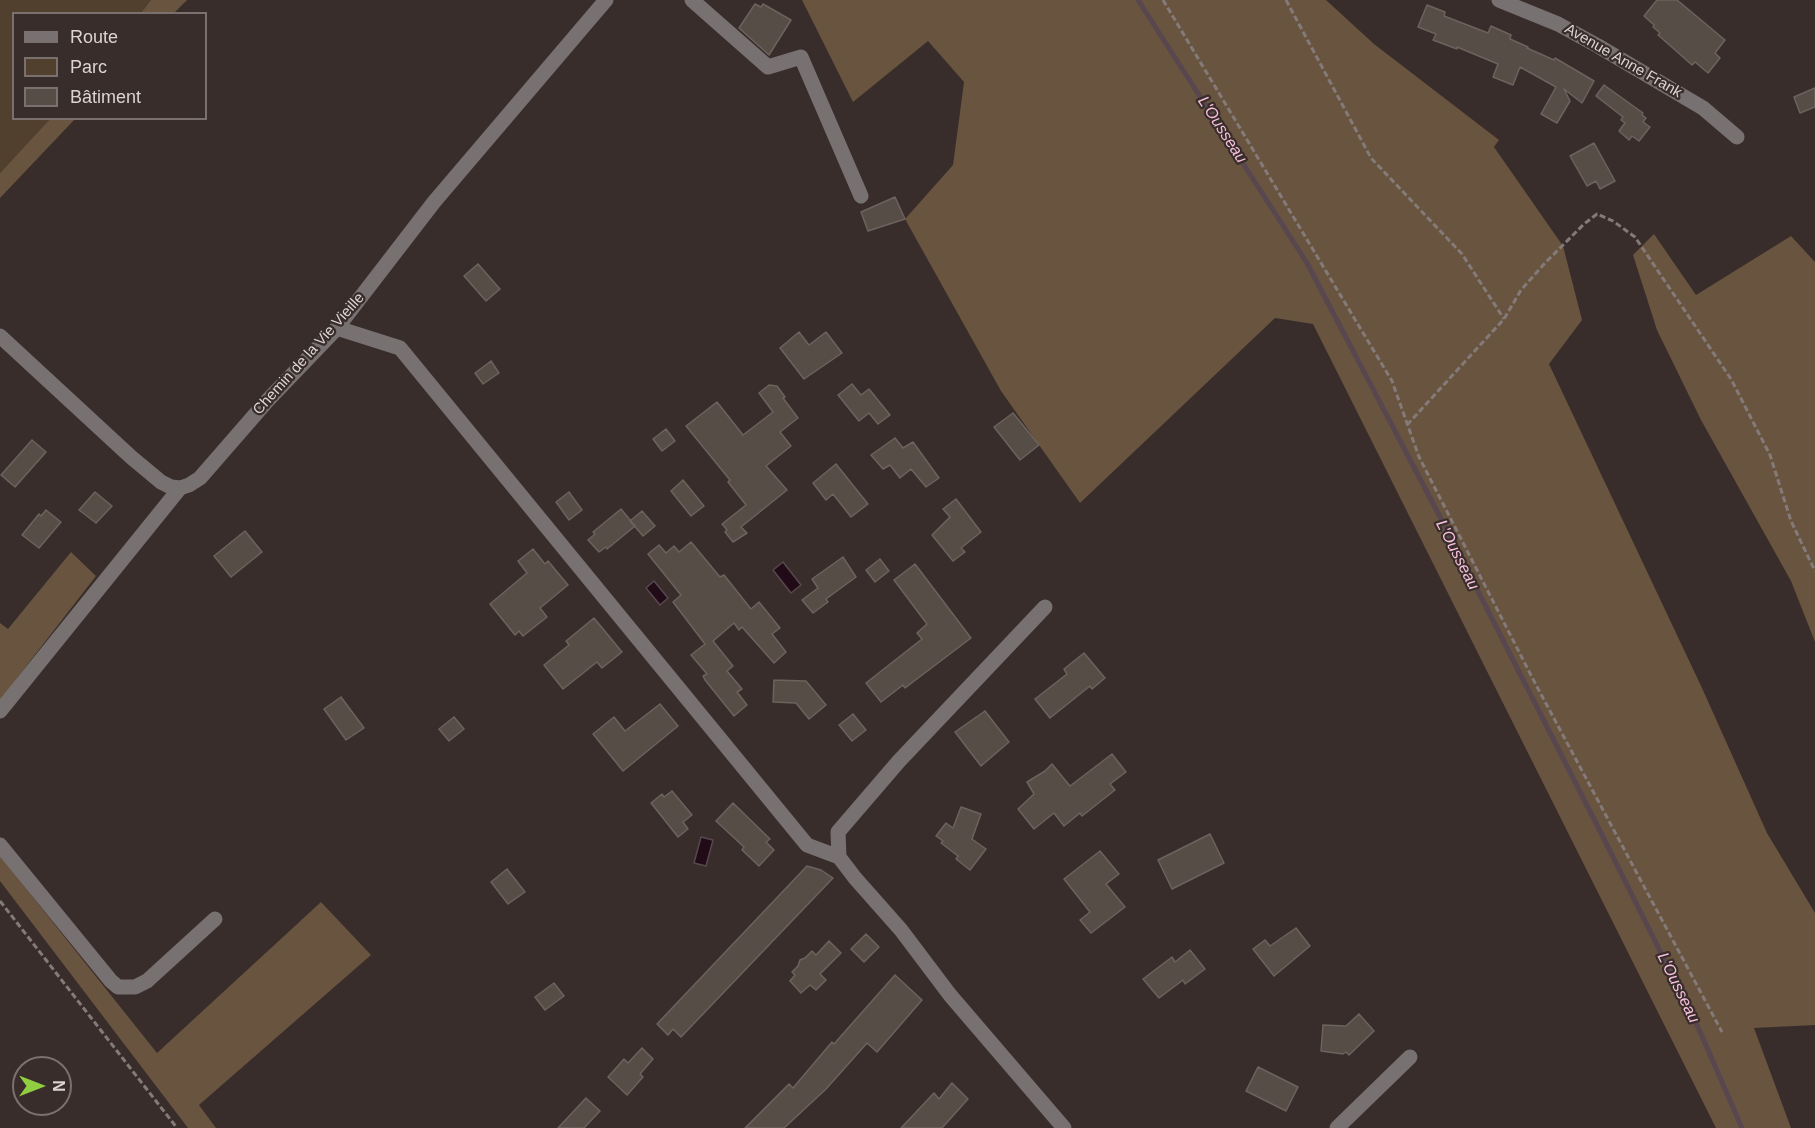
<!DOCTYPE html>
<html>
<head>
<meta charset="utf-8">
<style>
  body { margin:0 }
  #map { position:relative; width:1815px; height:1128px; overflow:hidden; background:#382d2b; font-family:Helvetica,sans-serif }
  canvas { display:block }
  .legend { position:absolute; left:12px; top:12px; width:195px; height:108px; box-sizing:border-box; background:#382d2b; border:2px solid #7a706e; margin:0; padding:8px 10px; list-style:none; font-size:18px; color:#dcd4d3 }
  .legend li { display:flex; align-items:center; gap:12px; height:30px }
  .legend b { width:30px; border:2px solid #7a706e }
  .north { position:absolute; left:12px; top:1056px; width:60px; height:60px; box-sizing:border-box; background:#382d2b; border:2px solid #7a706e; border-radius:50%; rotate:90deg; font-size:16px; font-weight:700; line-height:24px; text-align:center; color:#dcd4d3 }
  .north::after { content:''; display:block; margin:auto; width:21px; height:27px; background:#91cd40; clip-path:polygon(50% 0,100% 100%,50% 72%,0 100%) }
</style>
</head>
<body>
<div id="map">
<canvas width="1815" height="1128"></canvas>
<ul class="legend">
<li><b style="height:8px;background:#777172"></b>Route</li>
<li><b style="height:16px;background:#52402e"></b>Parc</li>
<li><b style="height:16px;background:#574d47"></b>Bâtiment</li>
</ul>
<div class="north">N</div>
</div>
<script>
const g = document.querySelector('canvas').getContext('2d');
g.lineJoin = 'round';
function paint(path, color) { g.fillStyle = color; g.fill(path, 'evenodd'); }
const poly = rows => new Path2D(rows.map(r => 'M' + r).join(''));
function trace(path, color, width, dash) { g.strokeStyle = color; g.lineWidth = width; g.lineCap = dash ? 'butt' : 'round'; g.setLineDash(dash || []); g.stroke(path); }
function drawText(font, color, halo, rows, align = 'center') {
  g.font = font + ' Helvetica,sans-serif'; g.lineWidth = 4.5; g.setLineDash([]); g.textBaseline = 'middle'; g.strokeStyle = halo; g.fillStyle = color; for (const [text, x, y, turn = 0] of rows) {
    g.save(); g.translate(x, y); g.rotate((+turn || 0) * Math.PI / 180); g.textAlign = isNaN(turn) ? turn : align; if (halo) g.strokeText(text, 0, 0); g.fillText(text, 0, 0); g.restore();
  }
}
paint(poly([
  [0,0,151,0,141,13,14,14,14,118,50,119,0,173]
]), '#52402e');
paint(poly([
  [151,0,187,0,174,13,141,13],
  [802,0,1326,0,1374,44,1499,140,1494,147,1563,246,1582,320,1549,364,1702,688,1767,833,1815,913,1815,1025,1754,1028,1791,1128,1716,1128,1313,324,1275,318,1080,503,1001,391,905,219,953,165,964,82,928,41,853,102],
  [50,119,75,119,0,198,0,173],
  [1654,234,1696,295,1791,236,1815,262,1815,642,1791,581,1701,420,1657,330,1633,255],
  [71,552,96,576,0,700,0,623,8,629],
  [0,856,157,1053,321,902,371,955,199,1105,216,1128,188,1128,0,881]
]), '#68543f');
const water = poly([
  [783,562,801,585,791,593,773,570,783,562],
  [654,581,668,598,660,605,646,588,654,581],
  [701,837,713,840,706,866,694,863,701,837]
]);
paint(water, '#210b17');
trace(water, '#59474f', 1.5);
trace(poly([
  [1138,0,1307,263,1450,536,1602,835,1698,1027,1742,1128]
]), '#59474f', 5);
const building = poly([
  [1657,0,1677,0,1725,40,1715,53,1720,58,1708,73,1695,62,1692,65,1674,49,1658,35,1660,33,1653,27,1654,25,1644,16,1657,0],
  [755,4,761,7,763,4,791,20,769,55,739,28,755,4],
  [1427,5,1445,12,1444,16,1488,33,1491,26,1511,35,1510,39,1528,47,1527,48,1554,60,1555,58,1594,81,1582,103,1564,89,1570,101,1557,123,1541,114,1556,87,1520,67,1513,85,1493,77,1498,64,1457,47,1457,49,1433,40,1436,34,1418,27,1427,5],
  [1604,85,1643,113,1642,115,1646,118,1643,122,1650,127,1639,141,1632,136,1629,140,1619,131,1625,123,1621,120,1623,117,1596,96,1604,85],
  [1815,88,1815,107,1800,113,1794,97,1815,88],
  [1594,143,1615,181,1600,189,1596,181,1587,186,1570,156,1594,143],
  [895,197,905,219,868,231,861,212,895,197],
  [478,264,500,289,486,301,464,276,478,264],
  [799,332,809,345,826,332,842,353,804,379,780,348,799,332],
  [491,361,499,373,483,384,475,373,491,361],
  [852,384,861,395,869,389,890,415,878,424,869,413,859,421,838,395,852,384],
  [769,385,777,386,785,397,783,398,798,418,780,432,791,446,766,466,787,490,741,527,747,533,733,542,725,532,727,530,722,524,746,505,728,482,730,480,686,426,717,402,743,435,773,412,759,393,769,385],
  [1013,413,1039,445,1020,460,994,427,1013,413],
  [666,429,675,441,662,451,653,439,666,429],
  [895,438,903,448,913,442,939,478,926,487,911,469,900,478,890,465,883,469,871,455,895,438],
  [32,440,46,452,15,487,1,475,32,440],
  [836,464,868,504,851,517,833,494,826,500,813,483,836,464],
  [683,480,704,506,691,516,671,491,683,480],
  [95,492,112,506,96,523,79,510,95,492],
  [569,492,582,510,569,520,556,502,569,492],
  [956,499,981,532,961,548,965,552,953,561,932,535,950,517,943,509,956,499],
  [621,509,635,526,607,549,606,547,599,552,588,540,595,534,593,532,621,509],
  [46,510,61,522,39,548,22,535,39,514,41,516,46,510],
  [642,511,655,526,643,536,630,521,642,511],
  [245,531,262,552,231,577,214,556,245,531],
  [691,542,720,577,724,575,751,609,759,602,780,628,772,634,786,652,774,663,742,627,739,630,734,623,713,641,733,666,727,671,742,689,737,692,747,705,734,716,705,680,703,676,707,674,691,655,705,644,673,602,681,595,648,554,659,545,666,553,674,546,679,552,691,542],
  [533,549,545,564,548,561,568,585,540,608,547,617,523,636,519,631,515,635,490,604,527,573,518,561,533,549],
  [843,557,856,577,826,599,828,602,813,613,802,600,818,588,812,579,843,557],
  [880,559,889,571,875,582,866,570,880,559],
  [915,564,971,638,905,688,903,685,881,702,866,683,922,639,917,633,927,624,894,580,915,564],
  [594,618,622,652,602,668,597,662,563,689,544,665,569,645,566,641,594,618],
  [1084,653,1105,678,1092,689,1090,686,1050,718,1035,699,1067,674,1064,669,1084,653],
  [774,680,806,681,826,705,809,719,796,703,773,702,774,680],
  [341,697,364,728,346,740,324,709,341,697],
  [660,704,678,726,623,771,593,734,614,717,625,731,660,704],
  [985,711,1009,742,981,766,955,732,985,711],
  [853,714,866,730,852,741,839,725,853,714],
  [454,717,464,729,449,741,439,729,454,717],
  [1112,754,1126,772,1110,784,1115,790,1082,816,1080,813,1064,826,1054,813,1034,829,1018,809,1034,794,1027,782,1045,771,1052,764,1070,786,1112,754],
  [672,791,692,815,683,822,688,829,678,837,651,803,662,794,664,797,672,791],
  [733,803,770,839,766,842,774,850,759,866,742,850,744,847,716,821,733,803],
  [961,807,981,814,972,839,986,849,970,870,956,859,958,856,941,843,943,841,936,836,946,823,953,828,961,807],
  [1210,834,1224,863,1172,889,1158,860,1210,834],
  [1100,851,1119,874,1106,884,1125,907,1091,933,1080,920,1090,912,1064,879,1100,851],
  [807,866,821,870,833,878,681,1037,673,1029,668,1035,657,1024,807,866],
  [507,869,525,892,508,904,491,882,507,869],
  [1296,928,1310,946,1274,976,1253,949,1265,940,1270,946,1296,928],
  [866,934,879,947,864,962,851,949,866,934],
  [829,941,841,953,820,974,826,980,816,990,810,985,801,993,790,981,795,975,792,972,798,966,800,960,805,958,812,951,816,955,829,941],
  [1190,950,1205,969,1185,984,1183,980,1159,998,1143,979,1172,957,1175,962,1190,950],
  [895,975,922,1000,877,1052,867,1043,826,1089,784,1128,745,1128,789,1084,793,1088,832,1042,834,1044,895,975],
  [554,983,564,996,545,1010,535,997,554,983],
  [1359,1014,1374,1031,1349,1055,1346,1052,1343,1054,1321,1051,1323,1025,1346,1026,1359,1014],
  [642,1048,653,1059,640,1074,643,1077,627,1095,608,1077,624,1059,628,1063,642,1048],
  [1258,1067,1298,1087,1286,1111,1246,1091,1258,1067],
  [952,1083,968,1099,942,1128,901,1128,934,1093,939,1099,952,1083],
  [586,1098,600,1111,584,1128,558,1128,586,1098]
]);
paint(building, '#574d47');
trace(building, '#6d625d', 1.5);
trace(poly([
  [1163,0,1392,381,1419,457,1535,683,1722,1032],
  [1286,0,1371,158,1462,254,1504,319],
  [1407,425,1504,319,1521,290,1545,263,1584,224,1597,214,1613,221,1635,237,1731,379,1770,455,1791,521,1815,571],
  [0,901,177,1128]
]), '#847b79', 3, [6, 3]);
trace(poly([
  [692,0,768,67,801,57,861,196],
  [1499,0,1558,24,1598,46,1703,108,1737,137],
  [337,328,400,348,807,845,839,857,855,878,901,930,950,995,1064,1128],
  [0,336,131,457,161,482,171,487,180,488,189,485,200,478,267,401,337,328,434,202,606,0],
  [0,711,180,488],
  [0,845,111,981,118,987,135,987,147,981,215,919],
  [839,857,838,832,899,761,1045,607],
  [1337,1128,1410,1057]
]), '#777172', 15);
drawText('15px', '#dcd4d3', '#382d2b', [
  ["Avenue Anne Frank",1623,61,30],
  ["Chemin de la Vie Vieille",309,354,-48]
]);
drawText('italic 16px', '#f8c1dd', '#382d2b', [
  ["L'Ousseau",1222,130,57],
  ["L'Ousseau",1457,555,63],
  ["L'Ousseau",1678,988,64]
]);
</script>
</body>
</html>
